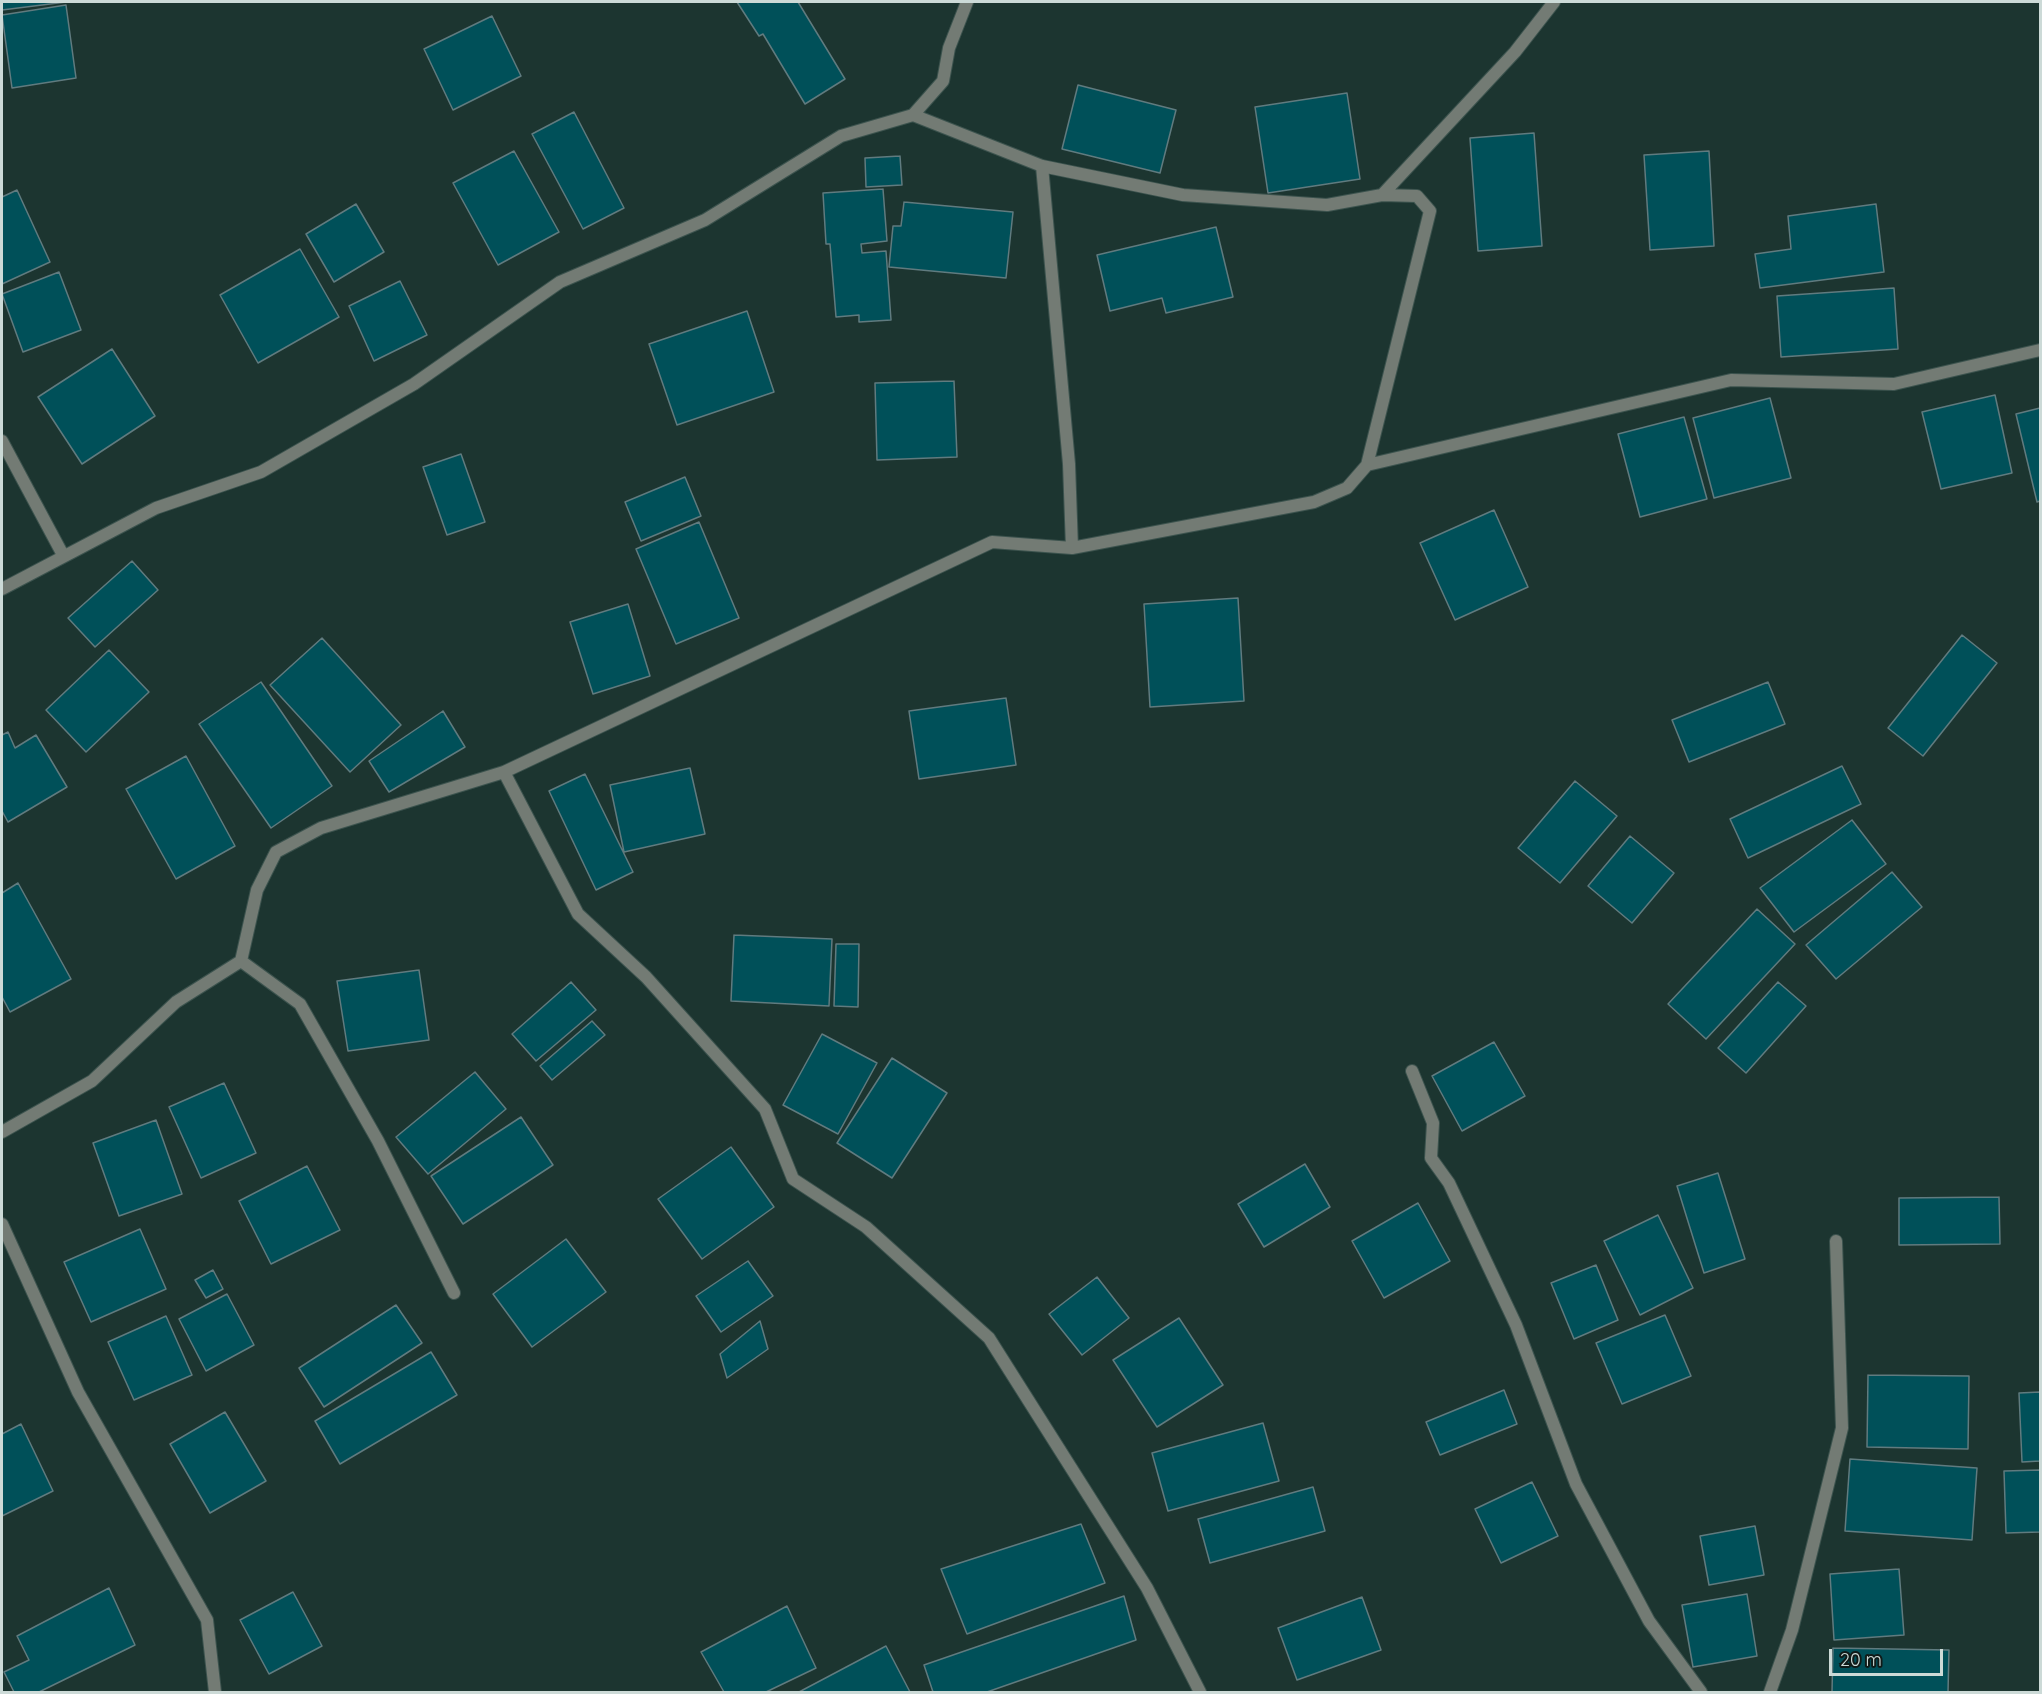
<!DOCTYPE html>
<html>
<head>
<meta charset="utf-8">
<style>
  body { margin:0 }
  #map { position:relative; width:2042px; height:1694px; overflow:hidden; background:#1c3530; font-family:Quicksand,sans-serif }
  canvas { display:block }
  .frame { position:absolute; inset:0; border:3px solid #ccdad7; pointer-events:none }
  .scale { position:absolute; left:1829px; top:1649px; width:114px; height:27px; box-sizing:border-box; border:3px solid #ccdad7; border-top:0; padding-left:8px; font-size:18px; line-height:21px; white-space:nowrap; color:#ccdad7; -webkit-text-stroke:4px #0f1a18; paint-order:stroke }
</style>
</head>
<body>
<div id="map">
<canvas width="2042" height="1694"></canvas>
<div class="frame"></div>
<div class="scale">20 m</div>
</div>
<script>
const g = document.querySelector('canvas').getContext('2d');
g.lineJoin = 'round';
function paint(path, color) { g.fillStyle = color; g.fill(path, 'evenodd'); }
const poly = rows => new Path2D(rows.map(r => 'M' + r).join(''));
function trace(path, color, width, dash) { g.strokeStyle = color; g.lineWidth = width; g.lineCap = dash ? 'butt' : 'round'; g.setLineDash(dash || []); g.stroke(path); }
const building = poly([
  [2,2,66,2,2,10,2,2],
  [737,2,798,2,845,79,805,104,763,34,759,36,737,2],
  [66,5,76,78,12,88,2,15,66,5],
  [492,16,521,76,453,110,424,49,492,16],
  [1078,85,1176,110,1160,173,1062,149,1078,85],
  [1347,93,1360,179,1268,193,1255,107,1347,93],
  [574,112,624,208,583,229,532,134,574,112],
  [1534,133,1542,246,1478,251,1470,138,1534,133],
  [514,151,559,232,498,265,453,183,514,151],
  [1709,151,1714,246,1650,250,1644,155,1709,151],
  [900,156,902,185,866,187,865,158,900,156],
  [883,189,887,241,861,244,862,253,886,251,891,320,859,322,859,315,836,317,830,244,826,244,823,193,883,189],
  [17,190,50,262,2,284,2,197,17,190],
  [904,202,1013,212,1006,278,889,267,893,226,901,226,904,202],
  [356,204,384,252,334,282,306,234,356,204],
  [1876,204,1884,272,1760,288,1755,254,1791,249,1788,216,1876,204],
  [1216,227,1233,297,1166,313,1162,298,1110,311,1097,255,1216,227],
  [300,249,339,317,258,363,220,295,300,249],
  [59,272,81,330,23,352,2,294,59,272],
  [400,281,427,335,374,361,349,306,400,281],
  [1894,288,1898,349,1781,357,1777,296,1894,288],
  [747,311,774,392,677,425,649,344,747,311],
  [112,349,155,416,82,464,38,397,112,349],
  [954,381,957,457,877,460,875,383,954,381],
  [1995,395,2012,473,1941,489,1922,412,1995,395],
  [1770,398,1791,478,1714,498,1693,418,1770,398],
  [2040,408,2040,501,2037,502,2016,414,2040,408],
  [1684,417,1707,499,1640,517,1618,434,1684,417],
  [461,454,485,522,447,535,423,467,461,454],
  [685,477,701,516,641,541,625,502,685,477],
  [1494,510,1528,587,1455,620,1420,543,1494,510],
  [699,522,739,618,676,644,636,549,699,522],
  [132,561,158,590,95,647,68,618,132,561],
  [1238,598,1244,701,1150,707,1144,604,1238,598],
  [628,604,650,676,593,694,570,622,628,604],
  [1962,635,1997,663,1923,756,1888,728,1962,635],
  [322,638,401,725,350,772,270,685,322,638],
  [109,650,149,692,86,752,46,710,109,650],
  [261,682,332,786,271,828,199,724,261,682],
  [1768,682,1785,724,1689,762,1672,720,1768,682],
  [1006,698,1016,765,919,779,909,711,1006,698],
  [443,711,465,747,389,792,369,761,443,711],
  [8,732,15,748,36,735,67,787,8,822,2,811,2,735,8,732],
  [186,756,235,846,176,879,126,789,186,756],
  [1842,766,1861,804,1748,858,1730,819,1842,766],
  [690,768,705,834,624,852,610,785,690,768],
  [585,774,633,872,596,890,549,791,585,774],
  [1575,781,1617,816,1560,883,1518,848,1575,781],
  [1852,820,1886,864,1794,932,1760,888,1852,820],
  [1630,836,1674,873,1632,923,1588,886,1630,836],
  [1892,872,1922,907,1836,979,1806,945,1892,872],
  [18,883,71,979,10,1012,2,997,2,893,18,883],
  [1757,909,1795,944,1706,1039,1668,1004,1757,909],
  [734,935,832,939,829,1006,731,1001,734,935],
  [836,944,859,944,858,1007,834,1006,836,944],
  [419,970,429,1040,348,1051,337,981,419,970],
  [571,982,596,1010,536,1061,512,1034,571,982],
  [1778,982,1806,1006,1746,1073,1718,1048,1778,982],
  [592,1021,605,1035,552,1080,540,1066,592,1021],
  [822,1034,877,1063,838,1134,783,1105,822,1034],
  [1494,1042,1525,1096,1462,1131,1432,1076,1494,1042],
  [892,1058,947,1093,892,1178,837,1143,892,1058],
  [475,1072,506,1109,428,1174,396,1137,475,1072],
  [224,1083,256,1153,201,1178,169,1107,224,1083],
  [521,1117,553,1165,463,1224,431,1176,521,1117],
  [156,1120,182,1194,119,1216,93,1143,156,1120],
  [731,1147,774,1207,702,1259,658,1199,731,1147],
  [1305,1164,1330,1207,1264,1247,1238,1204,1305,1164],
  [307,1166,340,1230,271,1264,239,1201,307,1166],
  [1718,1173,1745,1259,1704,1273,1677,1186,1718,1173],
  [1999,1197,2000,1244,1899,1245,1899,1198,1999,1197],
  [1418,1203,1450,1261,1384,1298,1352,1241,1418,1203],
  [1658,1215,1693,1288,1640,1315,1604,1241,1658,1215],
  [140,1229,166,1289,91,1322,64,1262,140,1229],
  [566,1239,606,1292,532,1347,493,1294,566,1239],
  [748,1261,773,1296,721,1332,696,1296,748,1261],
  [1596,1265,1618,1320,1574,1339,1551,1283,1596,1265],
  [213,1270,223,1289,206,1298,195,1280,213,1270],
  [1097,1277,1129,1318,1082,1355,1049,1314,1097,1277],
  [227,1294,254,1345,206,1371,179,1319,227,1294],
  [396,1305,422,1343,324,1407,299,1368,396,1305],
  [1665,1315,1691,1376,1622,1404,1596,1343,1665,1315],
  [166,1316,192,1375,134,1400,108,1342,166,1316],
  [1179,1318,1223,1385,1157,1427,1113,1360,1179,1318],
  [760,1321,768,1349,727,1378,720,1354,760,1321],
  [431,1352,457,1395,340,1464,315,1421,431,1352],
  [1868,1375,1969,1376,1968,1449,1867,1447,1868,1375],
  [1504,1390,1517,1424,1440,1455,1426,1422,1504,1390],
  [2040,1392,2040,1461,2022,1462,2019,1393,2040,1392],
  [225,1412,266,1481,210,1513,170,1444,225,1412],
  [1263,1423,1279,1481,1168,1511,1152,1453,1263,1423],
  [21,1424,53,1491,2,1516,2,1434,21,1424],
  [1850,1459,1977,1468,1972,1540,1845,1531,1850,1459],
  [2040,1470,2040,1532,2006,1533,2004,1471,2040,1470],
  [1532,1482,1558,1536,1501,1563,1475,1509,1532,1482],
  [1313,1487,1325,1531,1210,1563,1198,1519,1313,1487],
  [1081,1524,1105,1583,967,1634,941,1569,1081,1524],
  [1755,1526,1764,1575,1709,1585,1700,1536,1755,1526],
  [1899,1569,1904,1635,1834,1640,1830,1574,1899,1569],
  [109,1588,135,1645,39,1692,14,1692,4,1672,29,1660,17,1636,109,1588],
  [293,1592,322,1646,269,1674,240,1620,293,1592],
  [1747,1594,1757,1656,1693,1667,1682,1605,1747,1594],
  [1124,1596,1136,1640,987,1692,933,1692,924,1665,1124,1596],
  [1362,1597,1381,1650,1297,1680,1278,1628,1362,1597],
  [787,1606,816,1668,766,1692,724,1692,701,1652,787,1606],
  [886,1646,910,1692,799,1692,886,1646],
  [1833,1648,1949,1650,1948,1692,1832,1692,1833,1648]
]);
paint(building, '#005059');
trace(building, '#607b7f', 1.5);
const street = poly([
  [913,115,943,81,949,48,967,2],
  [1042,166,1069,464,1072,548],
  [2,441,63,555],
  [1367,465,1731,380,1894,384,2040,350],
  [2,589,156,508,261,472,414,384,560,282,705,220,841,136,913,115,1042,166,1183,195,1327,205,1382,195,1515,52,1554,2],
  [504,772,578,914,646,977,765,1109,793,1179,866,1227,989,1338,1147,1588,1200,1692],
  [241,961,257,890,276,852,321,828,504,772,992,542,1072,548,1314,502,1347,488,1367,465,1430,211,1417,196,1382,195],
  [1412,1071,1433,1123,1431,1158,1449,1183,1516,1325,1576,1484,1649,1621,1701,1692],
  [2,1132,92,1081,176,1002,241,961,300,1004,378,1141,454,1293],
  [2,1224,78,1392,207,1620,215,1692],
  [1770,1692,1792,1630,1842,1428,1836,1241]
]);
trace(street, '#3c534e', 14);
trace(street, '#737b74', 12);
</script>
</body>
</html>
